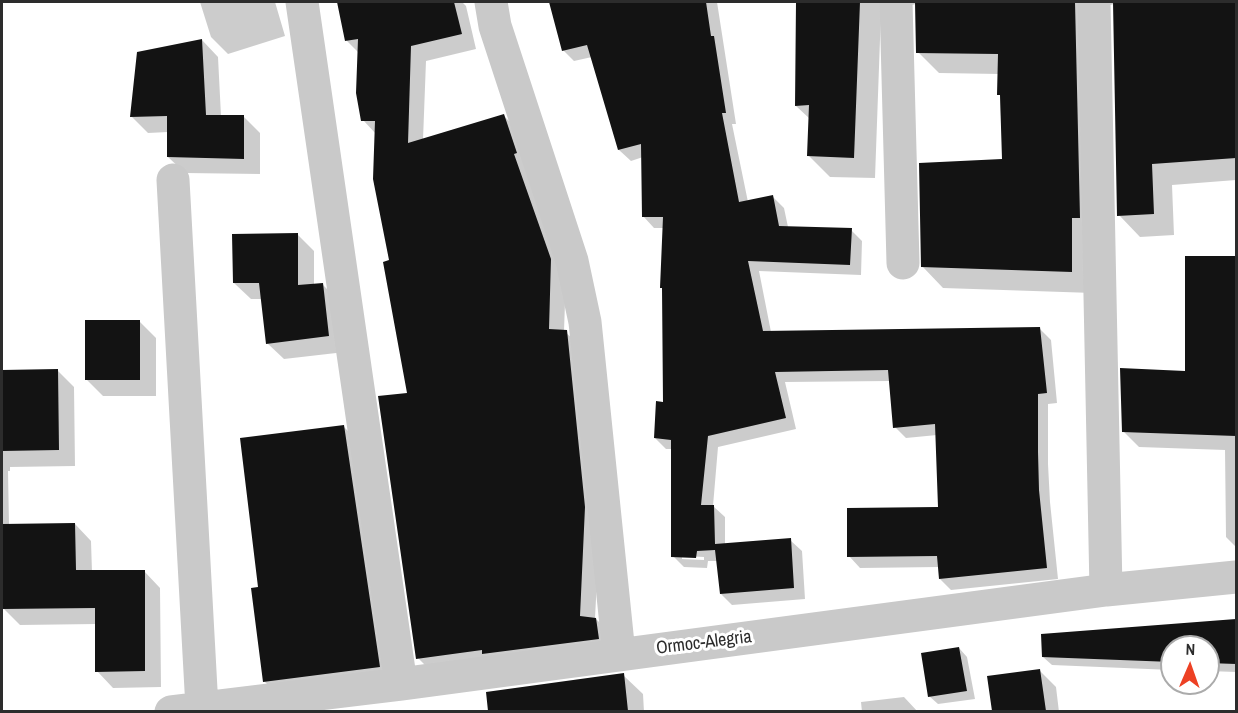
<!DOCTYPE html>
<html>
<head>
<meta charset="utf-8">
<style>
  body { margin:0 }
  #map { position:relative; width:1238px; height:713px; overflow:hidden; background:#fff; font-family:"Archivo Narrow",sans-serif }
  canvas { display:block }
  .frame { position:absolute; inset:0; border:3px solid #2c2c2c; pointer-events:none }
  .north { position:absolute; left:1160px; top:635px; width:60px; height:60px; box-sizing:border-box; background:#fff; border:2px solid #ababab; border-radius:50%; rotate:2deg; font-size:16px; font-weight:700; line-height:24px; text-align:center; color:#2c2c2c }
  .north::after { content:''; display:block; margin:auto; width:21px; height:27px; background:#ed4124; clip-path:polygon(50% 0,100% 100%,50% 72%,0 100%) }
</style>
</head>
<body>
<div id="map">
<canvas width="1238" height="713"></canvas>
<div class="frame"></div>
<div class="north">N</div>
</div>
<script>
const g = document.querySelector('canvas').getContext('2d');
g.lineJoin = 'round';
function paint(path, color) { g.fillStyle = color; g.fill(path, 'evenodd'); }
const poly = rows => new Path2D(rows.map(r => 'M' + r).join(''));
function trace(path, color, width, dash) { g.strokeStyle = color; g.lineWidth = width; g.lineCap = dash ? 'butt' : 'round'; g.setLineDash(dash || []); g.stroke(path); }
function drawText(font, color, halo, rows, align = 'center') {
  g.font = font + ' "Archivo Narrow",sans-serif'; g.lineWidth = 6; g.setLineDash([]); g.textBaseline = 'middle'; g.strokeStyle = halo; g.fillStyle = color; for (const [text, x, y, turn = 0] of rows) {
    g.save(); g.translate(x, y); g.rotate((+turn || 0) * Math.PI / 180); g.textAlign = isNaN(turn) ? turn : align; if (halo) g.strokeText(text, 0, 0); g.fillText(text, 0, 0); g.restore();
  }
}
paint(poly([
  [200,2,275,2,285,36,228,54,211,37],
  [343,2,394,2,394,3,403,2,462,2,466,6,476,49,426,61,423,140,504,116,519,131,566,275,564,331,582,347,600,523,595,618,611,634,613,654,433,673,418,658,408,394,376,134,363,120,359,53,347,41,339,3],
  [550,2,717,2,736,124,732,124,748,202,773,197,784,208,788,227,851,230,862,241,861,275,759,271,771,332,1040,329,1051,340,1057,403,1048,404,1048,464,1050,502,1058,579,951,590,940,579,939,567,860,568,849,556,940,509,937,435,906,438,895,427,890,381,785,382,796,429,718,447,713,506,725,517,725,545,790,540,802,551,805,599,732,605,721,594,717,561,708,561,707,568,684,567,673,556,672,449,666,449,655,438,664,403,664,228,654,228,643,216,643,157,631,161,619,150,592,57,574,61,563,50],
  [682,556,704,557,704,560,682,559],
  [797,2,1236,2,1236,180,1172,185,1174,235,1140,237,1119,215,1114,4,1106,6,1093,293,943,288,922,266,1003,161,999,74,939,73,918,52,916,4,881,12,875,178,830,177,809,156,810,119,796,106],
  [202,40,218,57,221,116,244,117,260,133,260,174,185,173,168,157,168,132,148,133,132,117],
  [297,234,314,251,314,285,322,284,339,301,345,352,284,359,267,343,263,299,251,299,234,283],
  [1186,257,1236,257,1236,547,1226,537,1225,450,1139,447,1123,431,1187,372],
  [140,322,156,338,156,396,103,396,87,380],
  [2,371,58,371,74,387,75,466,10,467,10,471,8,471,9,525,75,524,91,541,92,572,144,571,160,588,161,687,113,688,97,671,96,624,20,625,4,609,4,578,2,578],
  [344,427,360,443,395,683,280,697,264,681,260,589],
  [1236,620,1236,672,1208,671,1208,647,1172,647,1172,670,1052,665,1043,657,1043,635],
  [959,648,967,657,975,699,938,704,929,696],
  [1039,670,1056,687,1059,712,994,712,988,677],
  [623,675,643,694,644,712,490,712,488,693],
  [904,697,918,712,862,712,861,702]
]), '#0003');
paint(poly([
  [337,2,454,2,462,34,411,46,408,143,504,114,517,153,514,154,551,259,549,329,567,330,585,507,580,616,596,618,599,639,482,654,482,650,416,659,378,396,407,393,383,262,389,260,373,179,375,121,361,121,356,93,358,39,345,41],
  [549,2,706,2,711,36,714,36,726,113,722,113,739,202,773,195,779,226,852,228,850,265,748,261,763,331,1040,327,1047,393,1038,394,1038,452,1039,490,1047,568,939,579,937,556,847,557,847,508,938,507,935,424,893,428,888,370,775,372,786,418,708,436,701,505,714,505,715,544,791,538,794,588,720,594,715,550,697,551,696,558,671,557,671,440,654,438,656,401,663,402,662,288,660,288,663,217,642,217,641,144,618,150,587,45,562,51],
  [796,2,860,2,854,158,807,156,809,105,795,106],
  [915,2,1075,2,1080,218,1072,218,1072,272,921,267,919,163,1002,159,1000,95,997,95,998,54,916,53],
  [1113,2,1236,2,1236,158,1152,164,1154,214,1117,216],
  [202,39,206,115,244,115,244,159,167,157,167,116,130,117,137,52],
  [298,233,298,285,323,283,329,336,266,344,259,283,233,283,232,234],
  [1185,256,1236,256,1236,436,1122,432,1120,368,1185,371],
  [85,320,140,320,140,380,85,380],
  [58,369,59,450,2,451,2,370],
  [344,425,380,667,263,682,251,588,258,587,240,438],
  [75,523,76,570,145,570,145,671,95,672,95,608,2,609,2,524],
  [1236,619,1236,664,1208,663,1208,647,1172,647,1172,662,1042,657,1041,634],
  [959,647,967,691,928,697,921,653],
  [1040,669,1046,711,992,711,987,676],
  [624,673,628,711,488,711,486,692]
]), '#131313');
trace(poly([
  [302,2,401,684],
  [491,2,495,26,572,261,585,322,619,654],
  [896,2,903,263],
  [1094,2,1106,590],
  [173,180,202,708],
  [171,712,401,684,1106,590,1236,577]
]), '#c9c9c9', 33);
drawText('18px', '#2c2c2c', '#fff', [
  ["Ormoc-Alegria",704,643,-7]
]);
</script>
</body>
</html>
